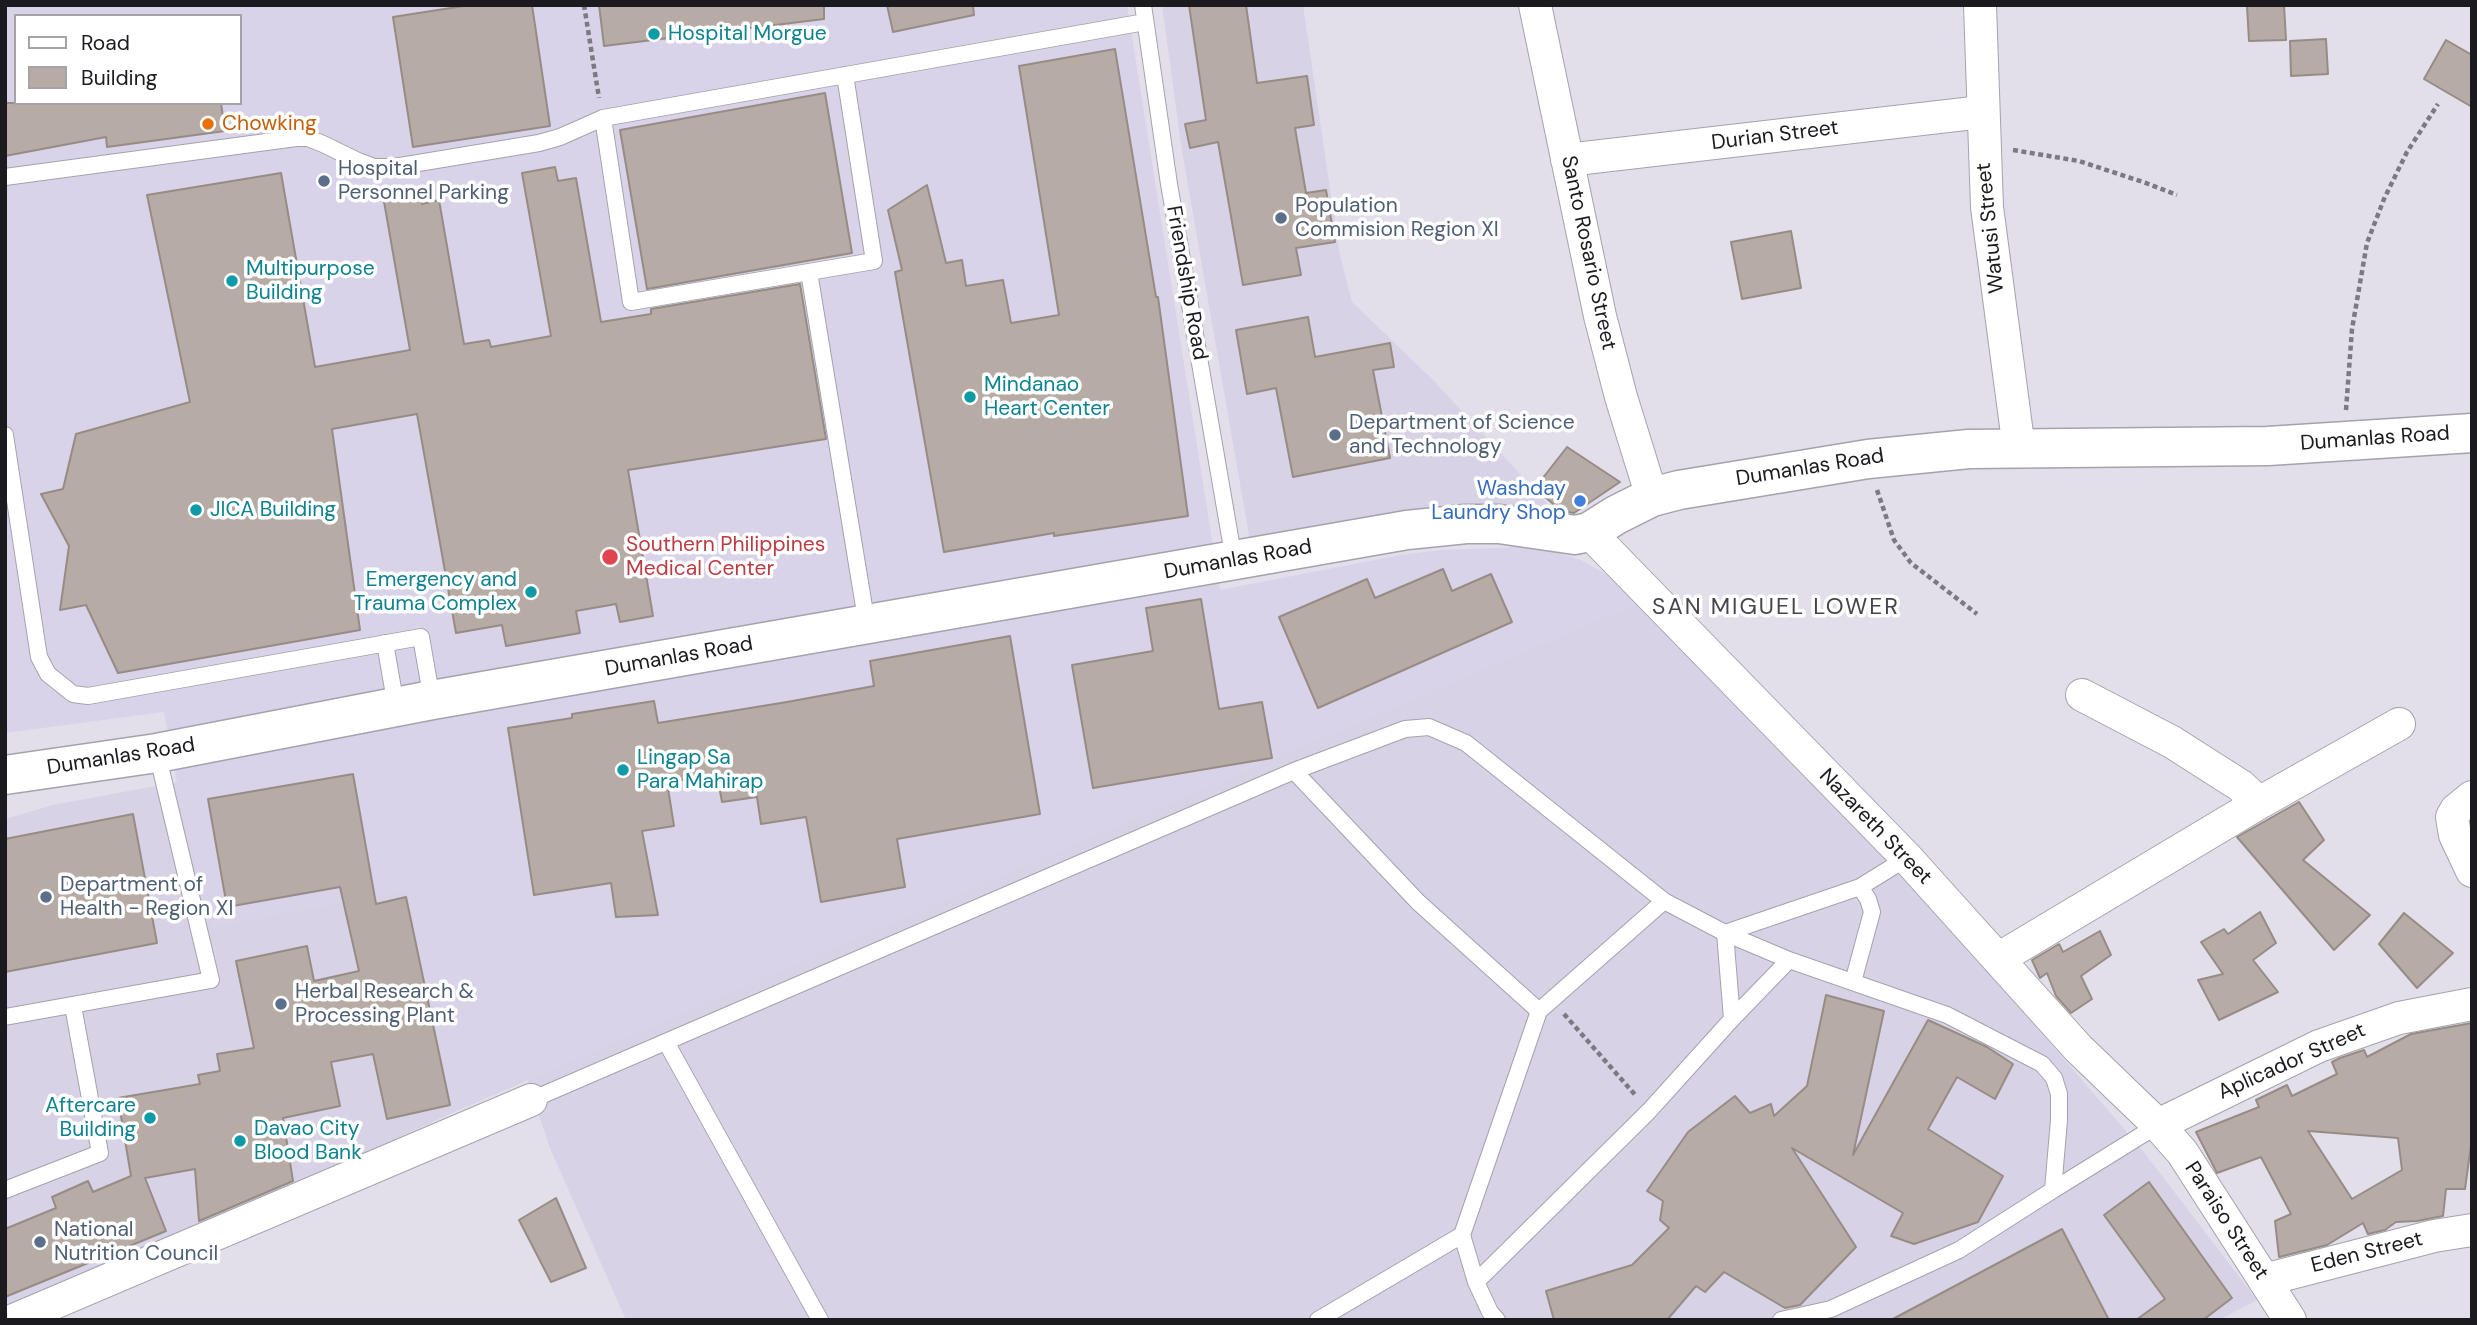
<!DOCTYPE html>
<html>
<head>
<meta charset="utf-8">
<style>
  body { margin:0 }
  #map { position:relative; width:2477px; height:1325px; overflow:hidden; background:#e2dfeb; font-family:"DM Sans",sans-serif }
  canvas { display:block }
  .frame { position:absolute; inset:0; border:7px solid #1b1a1e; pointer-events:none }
  .legend { position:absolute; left:14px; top:14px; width:228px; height:91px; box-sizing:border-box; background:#fff; border:2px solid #a4a3a5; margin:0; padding:9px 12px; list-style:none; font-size:21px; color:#1b1a1e }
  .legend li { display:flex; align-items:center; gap:14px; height:35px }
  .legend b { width:35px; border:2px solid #a4a3a5 }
</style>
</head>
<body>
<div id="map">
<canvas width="2477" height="1325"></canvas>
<div class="frame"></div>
<ul class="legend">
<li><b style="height:9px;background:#fff"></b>Road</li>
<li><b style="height:19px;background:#b7aca5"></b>Building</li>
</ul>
</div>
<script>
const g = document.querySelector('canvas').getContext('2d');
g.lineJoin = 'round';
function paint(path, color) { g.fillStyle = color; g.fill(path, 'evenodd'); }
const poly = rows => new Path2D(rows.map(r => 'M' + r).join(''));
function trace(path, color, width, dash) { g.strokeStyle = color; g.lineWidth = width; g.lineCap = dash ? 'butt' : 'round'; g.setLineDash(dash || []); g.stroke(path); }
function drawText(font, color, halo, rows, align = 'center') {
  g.font = font + ' "DM Sans",sans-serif'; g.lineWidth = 7; g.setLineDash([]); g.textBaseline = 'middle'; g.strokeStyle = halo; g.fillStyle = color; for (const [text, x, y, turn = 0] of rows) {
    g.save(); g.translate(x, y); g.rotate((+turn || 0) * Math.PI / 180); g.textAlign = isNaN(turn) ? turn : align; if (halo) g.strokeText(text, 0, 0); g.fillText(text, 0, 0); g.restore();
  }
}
paint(poly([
  [1162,5,1303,5,1339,251,1352,302,1433,380,1558,515,1250,541,1182,151],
  [1641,601,1941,916,2143,1151,2257,1300,2219,1320,626,1320,550,1148,527,1079],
  [177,782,212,926,408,889,454,1112,301,1183,5,1310,5,819,53,805]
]), '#d7d2e5');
paint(poly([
  [5,5,1127,5,1220,590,1400,555,1441,550,1517,547,1548,550,1581,560,1613,578,1641,601,454,1112,408,889,212,926,177,782,164,712,5,733],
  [16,16,240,16,240,103,16,103]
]), '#d9d3e9');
const building = poly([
  [470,5,532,5,550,126,413,147,393,17,470,5],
  [599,5,824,5,824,19,604,46,599,5],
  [887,5,973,5,974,15,893,32,887,5],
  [1189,5,1246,5,1257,83,1307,76,1314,125,1295,128,1306,193,1326,190,1335,242,1296,248,1301,275,1243,285,1218,142,1190,148,1185,124,1206,120,1189,5],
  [2284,5,2286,40,2249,41,2247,6,2284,5],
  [2326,39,2328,74,2291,76,2290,41,2326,39],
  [2446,40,2472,55,2472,107,2424,79,2446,40],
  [1115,49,1156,297,1158,297,1188,516,1054,536,1054,533,944,552,895,272,902,270,888,210,927,185,946,263,962,260,966,286,1003,280,1011,323,1059,315,1019,66,1115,49],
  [825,93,852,253,647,289,620,130,825,93],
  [5,103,221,103,225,131,107,147,106,137,5,156,5,103],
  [555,167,558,181,576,178,601,322,651,314,651,309,800,284,826,439,628,470,653,616,620,622,616,604,576,611,580,633,506,646,502,625,456,633,417,414,332,429,360,630,118,673,86,605,60,610,69,546,41,494,63,489,76,434,190,402,147,195,281,173,315,367,410,350,383,196,419,189,422,204,439,200,464,344,489,340,491,347,551,336,522,173,555,167],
  [1791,231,1801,288,1742,299,1731,242,1791,231],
  [1308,317,1315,357,1390,343,1394,367,1373,370,1390,458,1293,477,1276,388,1247,394,1236,330,1308,317],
  [1567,447,1620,482,1574,513,1561,511,1535,488,1567,447],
  [1443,569,1452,591,1491,574,1512,622,1318,708,1279,617,1367,579,1375,598,1443,569],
  [1201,599,1219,709,1262,702,1272,758,1093,788,1072,665,1153,651,1146,608,1201,599],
  [1010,636,1040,814,897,839,905,887,821,902,806,817,761,824,757,797,722,802,717,775,667,782,674,826,642,831,658,915,616,917,611,883,534,895,508,728,572,718,572,714,654,701,658,723,787,702,874,686,870,661,1010,636],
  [353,774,376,904,406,897,450,1105,387,1119,373,1054,331,1062,340,1106,283,1118,293,1181,199,1221,195,1169,145,1178,166,1231,5,1297,5,1229,56,1208,52,1197,88,1181,93,1192,131,1176,118,1098,200,1084,198,1075,220,1071,217,1054,254,1048,236,961,307,946,314,981,359,971,340,887,227,907,208,799,353,774],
  [2299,802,2324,840,2303,860,2370,915,2334,950,2237,837,2299,802],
  [133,814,157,943,5,972,5,839,133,814],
  [2260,912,2276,943,2253,960,2278,992,2219,1020,2198,980,2223,974,2201,942,2224,929,2228,934,2260,912],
  [2404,913,2453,953,2417,988,2379,944,2404,913],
  [2100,931,2111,955,2081,976,2092,999,2071,1013,2056,996,2047,973,2040,978,2032,960,2059,944,2063,952,2100,931],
  [1826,995,1884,1011,1853,1155,1928,1020,1987,1047,2013,1064,1995,1099,1957,1077,1928,1129,2003,1176,1978,1222,1914,1244,1891,1236,1903,1213,1792,1148,1856,1247,1800,1305,1785,1308,1724,1272,1705,1292,1696,1286,1667,1320,1554,1320,1546,1291,1632,1265,1669,1228,1660,1220,1663,1201,1647,1191,1688,1132,1735,1096,1750,1113,1771,1104,1774,1116,1807,1086,1826,995],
  [2472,1023,2472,1138,2465,1189,2446,1189,2443,1216,2417,1221,2396,1222,2385,1230,2368,1234,2363,1223,2327,1245,2279,1257,2275,1221,2291,1214,2261,1157,2217,1173,2196,1132,2259,1107,2256,1100,2287,1085,2292,1096,2337,1074,2332,1062,2340,1058,2364,1050,2367,1057,2411,1034,2472,1023],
  [2308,1131,2398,1138,2402,1170,2352,1199,2308,1131],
  [2149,1182,2232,1298,2203,1320,2136,1320,2165,1299,2104,1215,2149,1182],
  [556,1198,586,1268,551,1282,519,1220,556,1198],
  [2062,1229,2109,1320,1891,1320,2062,1229]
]);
paint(building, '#b7aca5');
trace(building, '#978c85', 2);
const service = poly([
  [1143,5,1169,184,1234,560],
  [603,118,631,302,874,261,845,75],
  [5,177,296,138,308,138,323,144,358,161,374,167,394,167,539,143,560,137,603,118,1145,22],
  [809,272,867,625],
  [5,435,39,657,48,674,73,694,88,696,421,637,432,700],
  [385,643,396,706],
  [1294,771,1418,902,1539,1011],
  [1853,982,1872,912,1868,899,1860,887],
  [5,1017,211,980,157,753],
  [1732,1019,1725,933,1860,887,1907,858],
  [666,1042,820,1320],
  [531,1100,1294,771,1405,729,1429,727,1466,743,1664,901,1725,933,1789,960,1947,1015,2042,1064,2054,1078,2059,1094,2059,1120,2053,1190,1959,1250,1831,1309,1781,1320],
  [5,1190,100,1153,73,1006],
  [2053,1190,2158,1125],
  [1476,1282,1649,1111,1732,1019,1789,960],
  [1318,1320,1462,1235],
  [1497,1320,1490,1312,1476,1282,1462,1235,1539,1011,1664,901]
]);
const minor = poly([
  [1535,5,1600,316,1621,397,1652,497],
  [1980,5,1987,207,2019,449],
  [1567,160,1982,112],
  [1589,532,1907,858,2078,1048,2158,1125,2182,1152,2290,1320],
  [2082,695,2172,742,2241,786,2259,803],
  [2472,797,2456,810,2452,817,2455,835,2472,871],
  [1998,959,2259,803,2399,724],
  [2158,1125,2319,1046,2399,1018,2472,1004],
  [2264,1280,2434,1236,2472,1230],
  [14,1320,531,1100]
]);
const secondary = poly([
  [5,775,157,753,432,700,1407,530,1466,524,1499,524,1575,535,1589,532,1616,515,1652,497,1679,490,1868,459,1969,449,2268,446,2472,433]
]);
trace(service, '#a5a2ad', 18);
trace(minor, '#a5a2ad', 34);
trace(secondary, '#a5a2ad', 41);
trace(poly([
  [584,5,599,98],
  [2013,150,2079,161,2146,183,2177,195],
  [2346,410,2352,329,2367,243,2384,199,2407,152,2438,104],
  [1877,490,1894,540,1911,563,1977,614],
  [1564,1014,1637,1097]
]), '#7b7981', 4.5, [5, 3.5]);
trace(service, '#fff', 16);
trace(minor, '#fff', 32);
trace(secondary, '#fff', 38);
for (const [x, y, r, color] of [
  [654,34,7,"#0f9aa8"],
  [208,124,7,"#e8710a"],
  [324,181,7,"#5c6f8a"],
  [1281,218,7,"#5c6f8a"],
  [232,281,7,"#0f9aa8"],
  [970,397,7,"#0f9aa8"],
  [1335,435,7,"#5c6f8a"],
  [1580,501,7,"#3f7fe0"],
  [196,510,7,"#0f9aa8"],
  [610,557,9,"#e0444e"],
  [531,592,7,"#0f9aa8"],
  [623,770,7,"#0f9aa8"],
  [46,897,7,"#5c6f8a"],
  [281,1004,7,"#5c6f8a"],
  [150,1118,7,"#0f9aa8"],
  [240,1141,7,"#0f9aa8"],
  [40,1242,7,"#5c6f8a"]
]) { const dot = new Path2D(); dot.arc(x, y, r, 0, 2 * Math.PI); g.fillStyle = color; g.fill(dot); trace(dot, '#fff', 2.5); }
drawText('21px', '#0d838f', '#fff', [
  ["Hospital Morgue",668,34],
  ["Multipurpose",246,269],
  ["Building",246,293],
  ["Mindanao",984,385],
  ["Heart Center",984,409],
  ["JICA Building",210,510],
  ["Emergency and",517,580,"right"],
  ["Trauma Complex",517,604,"right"],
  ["Lingap Sa",637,758],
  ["Para Mahirap",637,782],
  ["Aftercare",136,1106,"right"],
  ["Building",136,1130,"right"],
  ["Davao City",254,1129],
  ["Blood Bank",254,1153]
], 'left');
drawText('21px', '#c56008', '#fff', [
  ["Chowking",222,124]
], 'left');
drawText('21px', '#1b1a1e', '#fff', [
  ["Durian Street",1775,136,-7],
  ["Watusi Street",1991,228,-96],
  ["Santo Rosario Street",1588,253,78],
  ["Friendship Road",1186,283,80],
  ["Dumanlas Road",2375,439,-4],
  ["Dumanlas Road",1810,468,-9],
  ["Dumanlas Road",1238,560,-10],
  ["Dumanlas Road",679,657,-10],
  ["Dumanlas Road",121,757,-9],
  ["Nazareth Street",1875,827,46],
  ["Aplicador Street",2292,1062,-24],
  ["Paraiso Street",2226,1221,57],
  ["Eden Street",2367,1253,-14]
]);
drawText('21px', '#4e5e75', '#fff', [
  ["Hospital",338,169],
  ["Personnel Parking",338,193],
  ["Population",1295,206],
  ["Commision Region XI",1295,230],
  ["Department of Science",1349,423],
  ["and Technology",1349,447],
  ["Department of",60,885],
  ["Health - Region XI",60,909],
  ["Herbal Research &",295,992],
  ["Processing Plant",295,1016],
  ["National",54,1230],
  ["Nutrition Council",54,1254]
], 'left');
drawText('21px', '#366cbe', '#fff', [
  ["Washday",1566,489],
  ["Laundry Shop",1566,513]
], 'right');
drawText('21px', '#be3a42', '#fff', [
  ["Southern Philippines",626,545],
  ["Medical Center",626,569]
], 'left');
g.letterSpacing = '2px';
drawText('23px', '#46444d', '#fff', [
  ["SAN MIGUEL LOWER",1776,608]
]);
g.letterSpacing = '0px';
</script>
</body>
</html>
